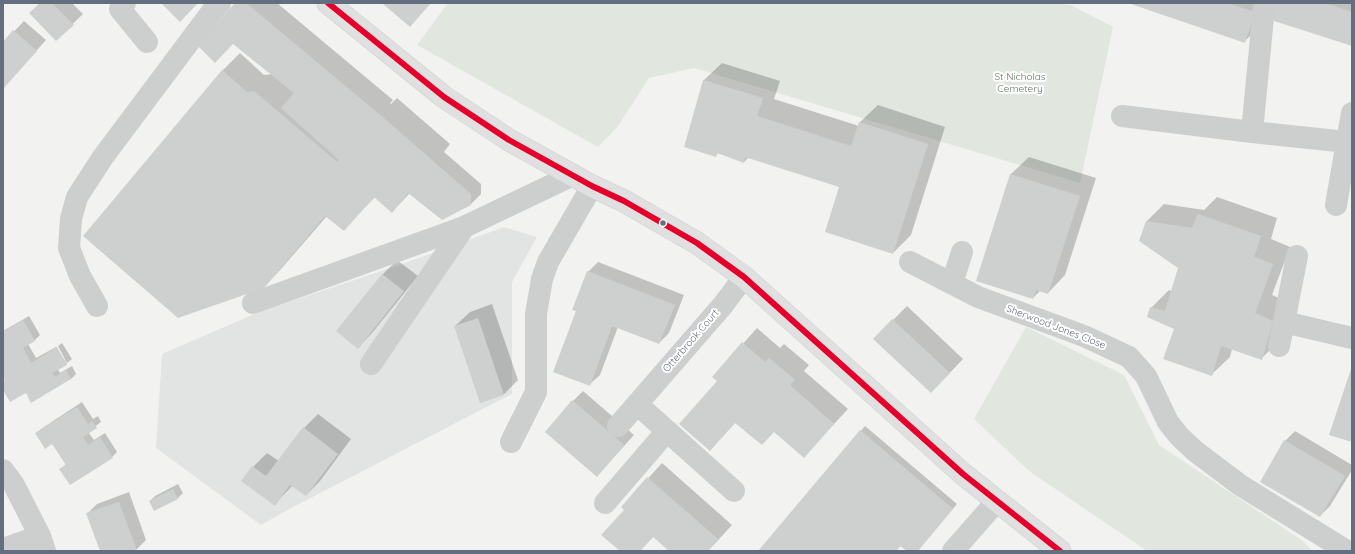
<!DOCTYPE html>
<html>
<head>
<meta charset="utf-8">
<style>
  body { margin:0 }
  #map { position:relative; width:1355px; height:554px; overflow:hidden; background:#f2f3f1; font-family:Quicksand,sans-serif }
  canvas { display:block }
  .frame { position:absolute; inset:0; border:4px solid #636e81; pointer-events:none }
</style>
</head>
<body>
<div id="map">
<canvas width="1355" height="554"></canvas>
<div class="frame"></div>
</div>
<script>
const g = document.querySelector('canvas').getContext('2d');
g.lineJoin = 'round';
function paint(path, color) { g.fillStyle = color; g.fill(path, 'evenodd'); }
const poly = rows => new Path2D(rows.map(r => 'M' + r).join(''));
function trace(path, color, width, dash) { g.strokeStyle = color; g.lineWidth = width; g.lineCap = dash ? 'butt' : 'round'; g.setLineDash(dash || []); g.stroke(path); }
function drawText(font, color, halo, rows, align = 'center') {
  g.font = font + ' Quicksand,sans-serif'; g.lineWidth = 4; g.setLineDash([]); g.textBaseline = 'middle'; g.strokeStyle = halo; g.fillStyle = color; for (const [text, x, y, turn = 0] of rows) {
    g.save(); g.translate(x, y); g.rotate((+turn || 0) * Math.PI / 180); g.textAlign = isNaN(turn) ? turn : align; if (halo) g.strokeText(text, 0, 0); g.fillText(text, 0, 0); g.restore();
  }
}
paint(poly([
  [504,227,537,237,512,282,512,394,477,412,295,506,261,525,156,448,162,354,259,312,405,263]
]), '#e2e4e4');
paint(poly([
  [448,3,1056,3,1071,5,1113,27,1080,183,694,68,649,78,618,126,598,147,417,45],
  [1026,327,1124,375,1159,445,1303,541,1312,551,1147,551,1029,471,974,419]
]), '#e1e6df');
paint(poly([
  [40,3,72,3,83,14,56,40],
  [237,3,277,3,393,100,390,103,391,104,397,98,450,144,444,152,481,184,481,194,471,204,410,193,392,212,375,197,344,229,327,216,281,269,264,287,85,236,223,70,240,53,264,75,272,74],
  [1130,3,1264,3,1255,31,1244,42],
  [1277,3,1352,3,1352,45],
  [24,21,46,40,3,88,3,43],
  [722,63,780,81,774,99,859,126,860,122,878,105,945,127,911,235,893,253,840,186,749,157,744,162,718,153,715,156,686,146,704,80],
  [1029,157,1096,178,1065,275,1048,293,1040,291,1033,298,977,280,1011,174],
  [1217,197,1277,218,1271,239,1290,247,1272,295,1290,303,1279,341,1261,359,1232,349,1230,357,1212,374,1176,328,1151,308,1169,290,1172,291,1179,267,1147,221,1164,204,1204,210],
  [397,260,418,276,372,333,358,348,337,331,383,274],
  [598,262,684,295,669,333,659,343,618,327,600,375,589,385,577,311,588,272],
  [492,304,518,380,504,394,481,402,455,326,470,312],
  [907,306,963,359,945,378,893,320],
  [29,316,40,335,35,340,28,344,36,358,56,347,67,364,58,369,60,373,72,366,76,374,71,379,26,392,3,388,3,383,6,380,3,375,3,331],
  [757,328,780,348,784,344,809,365,804,371,848,409,804,456,775,431,736,422,710,450,718,381,713,377],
  [62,343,72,359,67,363,58,346],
  [583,391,634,435,597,476,573,401],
  [82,402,93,419,98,416,101,422,88,432,94,440,105,433,117,452,112,457,61,469,66,464,53,443,36,434,41,429],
  [318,414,351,439,320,481,306,495,293,485,274,505,253,467,267,453,279,461,304,428],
  [865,426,957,504,917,551,908,551,901,545,896,551,759,551],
  [1295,431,1352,465,1352,470,1330,506,1320,516,1285,441],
  [662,463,732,525,708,551,671,551,654,536,640,551,621,551,625,510,622,507],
  [178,484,183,493,178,498,154,509,150,501,155,496],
  [129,492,146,540,136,550,133,551,101,551,87,514,97,504]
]), '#0003');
paint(poly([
  [40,3,52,3,74,25,56,41,29,13],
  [161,3,198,3,180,22],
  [235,3,246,3,379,114,471,194,471,205,442,220,408,193,392,213,374,197,344,231,325,216,264,288,178,318,83,236,222,70,247,92,254,91,337,162,339,160,281,108,294,93,233,44,215,63,196,44],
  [384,3,431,3,410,27,383,4],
  [1128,3,1227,3,1255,12,1245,43],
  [1276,3,1325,3,1352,12,1352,46,1271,20],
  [13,30,37,51,3,89,3,42],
  [703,80,763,98,757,116,851,146,859,122,928,144,893,254,825,232,839,187,745,157,744,163,717,153,716,157,684,147],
  [1010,174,1080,196,1048,294,1036,290,1033,299,976,281],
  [1198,214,1261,236,1254,257,1273,264,1255,313,1273,321,1262,360,1221,346,1212,376,1163,359,1174,329,1147,317,1150,307,1165,311,1178,268,1139,241,1146,221,1192,228],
  [587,271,675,305,659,344,612,326,590,386,553,372,576,311,572,310],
  [382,274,404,291,358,349,336,331],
  [478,318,504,395,480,403,454,326],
  [892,319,950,373,931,393,873,339],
  [23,320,35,341,23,348,31,363,57,347,67,365,52,373,55,377,66,370,71,379,31,403,26,393,10,402,3,390,3,382,5,381,3,377,3,332],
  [742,342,765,362,769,358,795,380,790,385,834,424,804,458,774,432,762,445,735,423,710,451,679,424,717,381,712,377],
  [1352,366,1352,442,1329,435],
  [572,400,624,445,597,477,545,432],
  [77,407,88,424,92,421,97,428,83,437,88,445,100,437,113,458,70,485,59,469,66,465,52,444,45,449,35,433],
  [303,427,338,454,306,496,290,485,275,506,241,481,252,466,266,476],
  [860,430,953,509,918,551,907,551,900,546,896,551,758,551],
  [1284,440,1345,476,1320,517,1260,482],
  [647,477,718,539,708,551,669,551,653,537,640,551,620,551,601,535,624,510,621,507],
  [173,489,178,499,154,511,149,501],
  [119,502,137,551,100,551,86,513]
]), '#ced0d0');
const major = poly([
  [328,3,444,97,509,140,592,186,624,201,697,243,744,277,963,474,1060,551]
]);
trace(major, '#cecfcf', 23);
trace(poly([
  [125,3,120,9,147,42],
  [1265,3,1264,7,1252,132,1347,142],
  [1122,116,1252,132],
  [1336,205,1352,113],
  [910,262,978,297,1084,336,1129,357,1146,376,1168,422,1179,436,1195,451,1240,485,1347,551],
  [952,283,962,252],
  [253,303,464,227,573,175],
  [97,306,80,276,69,248,71,219,77,197,103,157,213,10,220,3],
  [1284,322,1297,256],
  [1279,346,1284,322,1352,338],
  [371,364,464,227],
  [637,404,734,491],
  [618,426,723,305,744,277],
  [511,442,536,392,536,314,542,279,548,262,592,186],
  [3,470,14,485,40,536,45,551],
  [605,503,667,431],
  [3,549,40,536],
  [953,551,997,501]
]), '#cdcece', 22);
trace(major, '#e0e0e1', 22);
trace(poly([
  [328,3,444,97,509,140,592,186,624,201,697,243,744,277,963,474,1060,551]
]), '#e4002b', 6);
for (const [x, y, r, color] of [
  [663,223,3.5,"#636e81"]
]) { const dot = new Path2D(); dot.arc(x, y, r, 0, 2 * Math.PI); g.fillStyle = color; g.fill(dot); trace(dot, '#fff', 1.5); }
drawText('10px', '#627862', '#fff', [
  ["St Nicholas",1020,77],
  ["Cemetery",1020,89]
]);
drawText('10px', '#636e81', '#fff', [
  ["Sherwood Jones Close",1056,327,21],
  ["Otterbrook Court",691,341,-49]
]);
</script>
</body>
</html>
